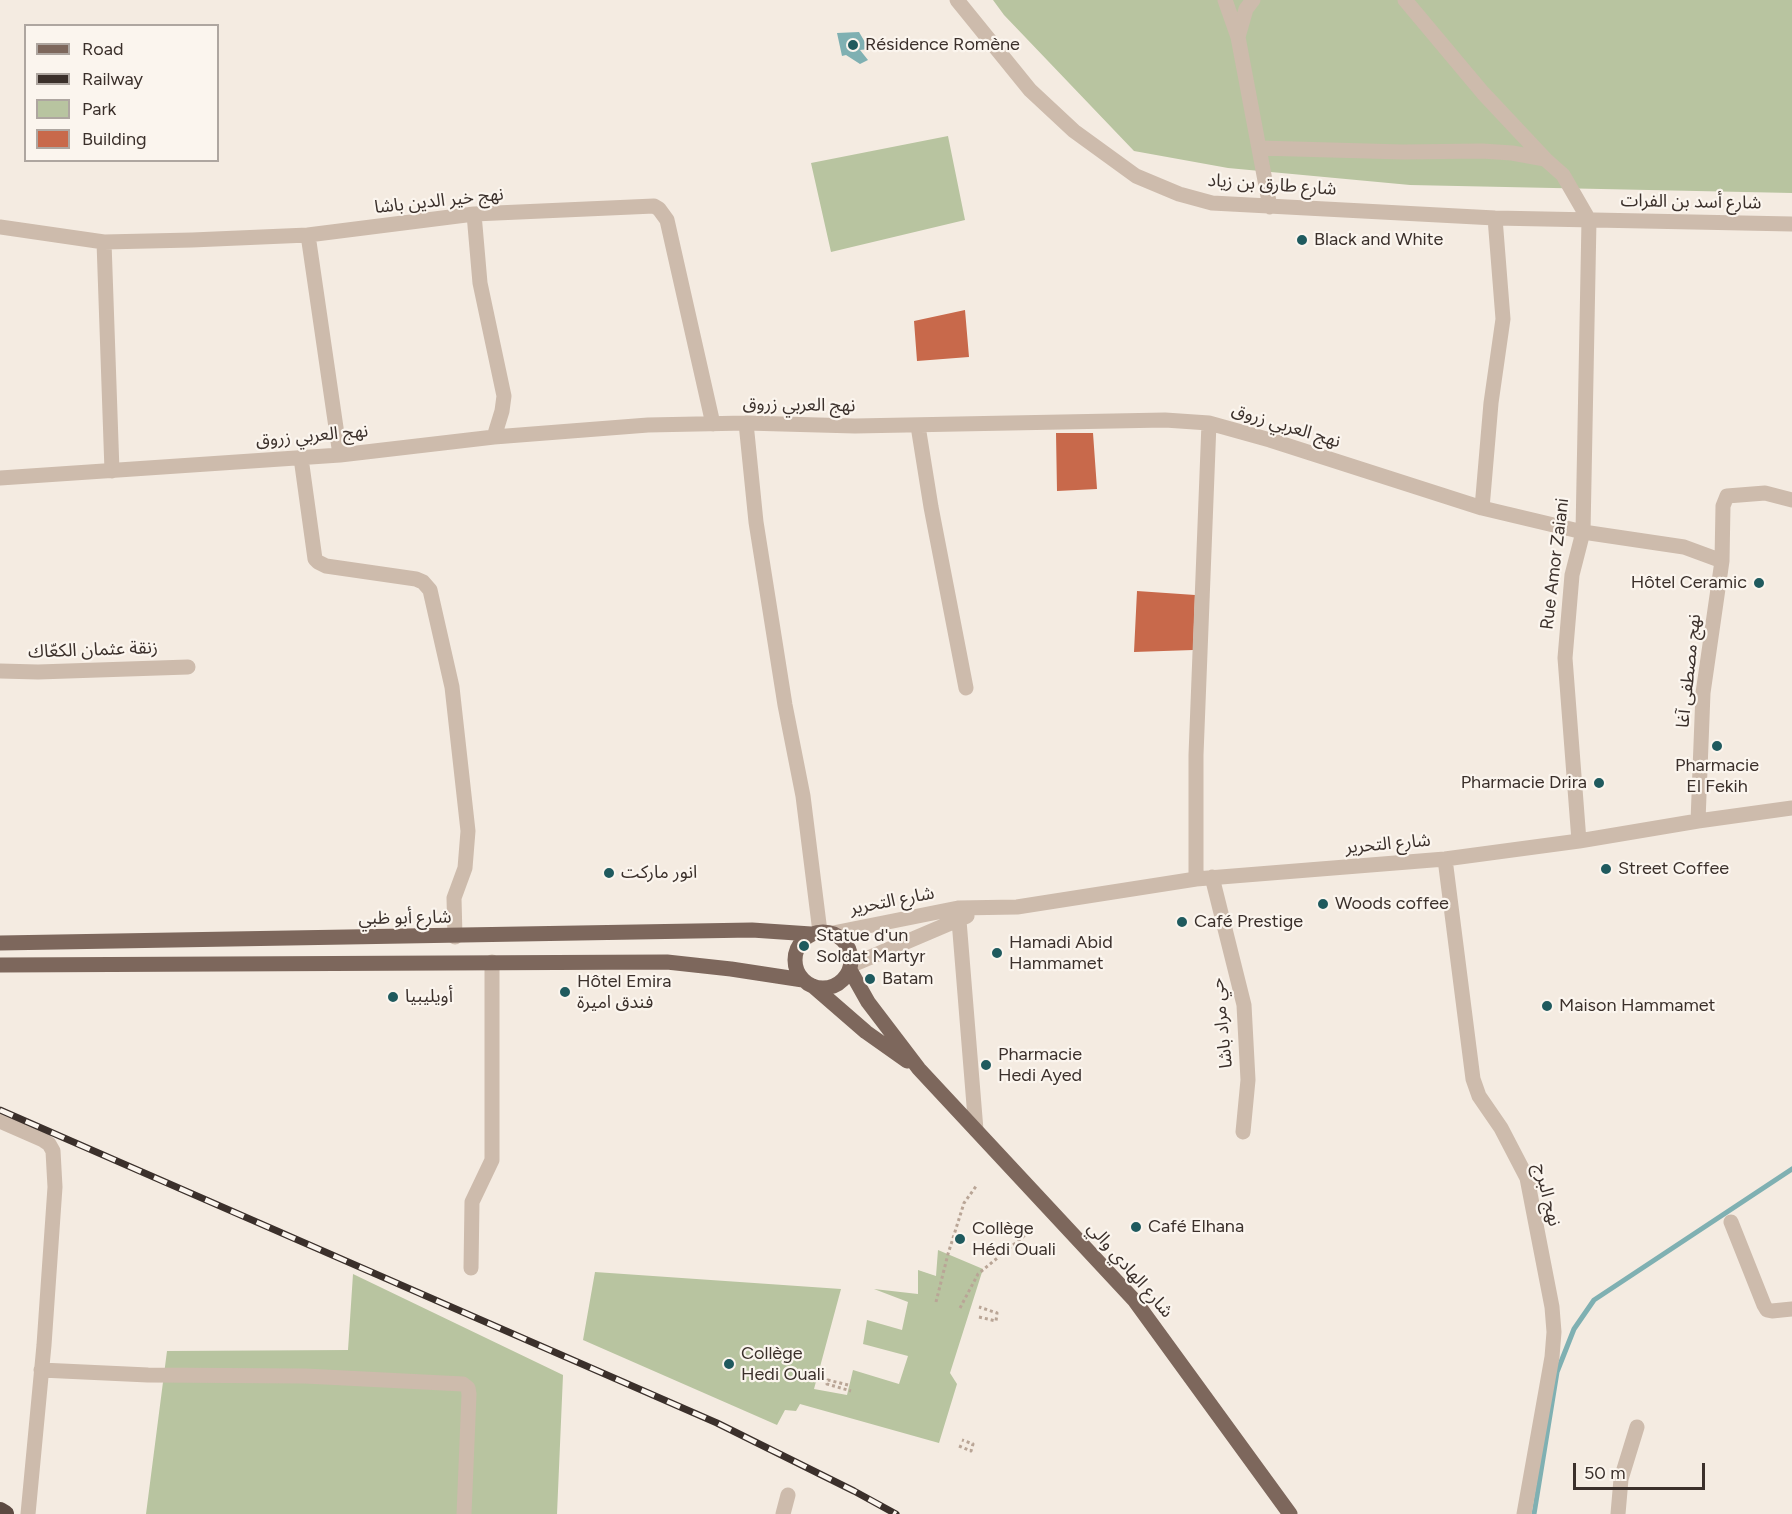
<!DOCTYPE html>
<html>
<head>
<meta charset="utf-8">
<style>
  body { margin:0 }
  #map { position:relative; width:1792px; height:1514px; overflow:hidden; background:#f4ebe1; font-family:Figtree,sans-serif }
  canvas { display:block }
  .legend { position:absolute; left:24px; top:24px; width:195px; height:138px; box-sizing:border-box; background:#fbf5ee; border:2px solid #aea6a0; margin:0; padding:8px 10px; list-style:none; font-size:18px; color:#3b302b }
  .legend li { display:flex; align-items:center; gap:12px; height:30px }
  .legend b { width:30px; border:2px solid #aea6a0 }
  .scale { position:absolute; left:1573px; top:1463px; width:132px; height:27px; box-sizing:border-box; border:3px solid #3b302b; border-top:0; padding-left:8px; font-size:18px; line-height:21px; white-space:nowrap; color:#3b302b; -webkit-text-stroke:4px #fbf5ee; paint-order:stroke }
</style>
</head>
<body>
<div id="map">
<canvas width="1792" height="1514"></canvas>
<ul class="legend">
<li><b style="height:8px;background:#7d675c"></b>Road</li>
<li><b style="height:8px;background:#3b302b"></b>Railway</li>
<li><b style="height:16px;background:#b8c4a0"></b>Park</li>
<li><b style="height:16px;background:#c8694b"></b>Building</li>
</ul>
<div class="scale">50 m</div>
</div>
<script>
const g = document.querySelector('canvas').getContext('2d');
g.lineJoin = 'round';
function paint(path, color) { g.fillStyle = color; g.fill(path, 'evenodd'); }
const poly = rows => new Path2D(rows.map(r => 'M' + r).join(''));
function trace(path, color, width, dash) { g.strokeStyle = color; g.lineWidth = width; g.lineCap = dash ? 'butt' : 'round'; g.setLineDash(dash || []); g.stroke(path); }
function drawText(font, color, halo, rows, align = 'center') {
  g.font = font + ' Figtree,"Noto Sans Arabic",sans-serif'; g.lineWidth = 4.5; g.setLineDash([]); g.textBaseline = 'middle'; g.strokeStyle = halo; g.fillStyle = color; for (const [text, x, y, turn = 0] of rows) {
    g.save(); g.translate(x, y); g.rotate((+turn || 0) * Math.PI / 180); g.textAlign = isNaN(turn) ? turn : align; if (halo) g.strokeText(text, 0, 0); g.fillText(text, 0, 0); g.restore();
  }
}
paint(poly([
  [993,0,1792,0,1792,193,1410,185,1228,168,1134,151,1004,15],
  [948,136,965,220,831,252,811,163],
  [938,1250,983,1269,950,1373,957,1384,939,1443,800,1404,796,1411,785,1410,777,1425,583,1340,595,1272,841,1289,814,1389,847,1395,853,1370,899,1384,908,1356,863,1344,867,1320,902,1330,908,1302,874,1289,918,1294,918,1270,936,1276],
  [353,1274,563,1375,557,1514,146,1514,167,1351,348,1350]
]), '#b8c4a0');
paint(poly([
  [859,32,869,49,860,50,868,60,860,64,846,55,842,56,837,33]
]), '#7fb0b2');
trace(poly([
  [1534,1514,1557,1372,1574,1329,1594,1300,1792,1169]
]), '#7fb0b2', 5);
paint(poly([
  [965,310,969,357,917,361,914,321],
  [1056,433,1093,433,1097,489,1057,491],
  [1137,591,1195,595,1193,650,1134,652]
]), '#c8694b');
trace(poly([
  [936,1302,948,1254,964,1203,977,1185],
  [960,1308,978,1274,1030,1231],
  [979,1317,996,1321,997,1313,979,1307],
  [848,1385,828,1380,827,1384,851,1391],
  [959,1446,971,1451,973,1444,962,1440]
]), '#b9a596', 3, [3, 3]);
trace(poly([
  [957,0,1030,90,1074,131,1136,176,1179,194,1212,203,1495,218,1792,224],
  [1225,0,1238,37,1270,207],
  [1405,0,1483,93,1545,159],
  [1238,37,1246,9,1253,0],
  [1259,148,1403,152,1482,151,1512,153,1545,159,1563,175,1589,220],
  [474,214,480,283,504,396,502,411,494,437],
  [0,227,104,242,192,240,308,235,474,214,654,206,659,209,667,220,713,424],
  [308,235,340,455],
  [104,242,112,471],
  [746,423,756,522,785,705,803,796,820,932],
  [918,426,931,507,966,688],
  [301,458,315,559,318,562,326,566,416,579,423,582,430,590,452,687,468,831,465,868,454,898,455,937],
  [0,478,340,455,494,437,648,425,746,423,855,426,1165,420,1209,423,1270,440,1482,508,1583,532,1684,547,1722,561,1703,693,1698,821],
  [1482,508,1491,403,1503,319,1495,218],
  [1722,561,1723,506,1727,496,1765,493,1792,500],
  [0,671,38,672,188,667],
  [1579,841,1565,658,1572,575,1583,532,1589,220],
  [1445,859,1473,1079,1479,1096,1501,1128,1527,1178,1552,1307,1554,1332,1552,1357,1524,1514],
  [1212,877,1244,1005,1248,1080,1243,1132],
  [1196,879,1196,755,1209,423],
  [958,908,976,1130],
  [833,933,958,908,1017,907,1196,879,1445,859,1579,841,1698,821,1792,808],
  [852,965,967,916],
  [0,1121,43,1140,49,1144,53,1151,55,1187,44,1345,28,1514],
  [1731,1222,1764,1305,1767,1310,1772,1311,1792,1309],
  [471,1268,472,1202,492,1160,492,962],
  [41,1370,148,1375,305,1376,463,1384,468,1388,469,1394,464,1514],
  [783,1514,788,1495],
  [1618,1514,1621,1479,1637,1427]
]), '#cdbbac', 15);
trace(poly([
  '795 960a28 28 0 1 1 56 0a28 28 0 1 1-56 0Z',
  [0,943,752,930,811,934],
  [0,965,667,962,731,969,803,980],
  [850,970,868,1002,919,1069,1135,1301,1290,1514],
  [813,986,866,1032,907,1061]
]), '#7d675c', 15);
trace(poly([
  [0,1511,5,1514]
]), '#5c4a42', 18);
const rail = poly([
  [0,1110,717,1423,854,1491,896,1514]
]);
trace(rail, '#3b302b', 7);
trace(rail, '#fbf5ee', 4.5, [14]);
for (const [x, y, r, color] of [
  [853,45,6,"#1f5a5e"],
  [1302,240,6,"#1f5a5e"],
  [1759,583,6,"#1f5a5e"],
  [1717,746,6,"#1f5a5e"],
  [1599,783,6,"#1f5a5e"],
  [1606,869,6,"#1f5a5e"],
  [609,873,6,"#1f5a5e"],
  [1323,904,6,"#1f5a5e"],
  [1182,922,6,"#1f5a5e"],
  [804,946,6,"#1f5a5e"],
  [997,953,6,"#1f5a5e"],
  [870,979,6,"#1f5a5e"],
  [565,992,6,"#1f5a5e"],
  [393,997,6,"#1f5a5e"],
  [1547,1006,6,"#1f5a5e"],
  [986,1065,6,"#1f5a5e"],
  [1136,1227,6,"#1f5a5e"],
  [960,1239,6,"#1f5a5e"],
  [729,1364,6,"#1f5a5e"]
]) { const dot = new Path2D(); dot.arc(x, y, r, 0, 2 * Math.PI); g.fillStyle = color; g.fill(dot); trace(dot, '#fbf5ee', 2); }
drawText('18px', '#3b302b', '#fbf5ee', [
  ["Résidence Romène",865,45],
  ["Black and White",1314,240],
  ["Hôtel Ceramic",1747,583,"right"],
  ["Pharmacie",1717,766,"center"],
  ["El Fekih",1717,787,"center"],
  ["Pharmacie Drira",1587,783,"right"],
  ["Street Coffee",1618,869],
  ["انور ماركت",621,873],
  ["Woods coffee",1335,904],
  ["Café Prestige",1194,922],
  ["Statue d'un",816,936],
  ["Soldat Martyr",816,957],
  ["Hamadi Abid",1009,943],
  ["Hammamet",1009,964],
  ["Batam",882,979],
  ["Hôtel Emira",577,982],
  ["فندق اميرة",577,1003],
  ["أويليبيا",405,997],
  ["Maison Hammamet",1559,1006],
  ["Pharmacie",998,1055],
  ["Hedi Ayed",998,1076],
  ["Café Elhana",1148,1227],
  ["Collège",972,1229],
  ["Hédi Ouali",972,1250],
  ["Collège",741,1354],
  ["Hedi Ouali",741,1375]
], 'left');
drawText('18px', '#3b302b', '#fbf5ee', [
  ["شارع طارق بن زياد",1272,185,4],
  ["نهج خير الدين باشا",439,201,-6],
  ["شارع أسد بن الفرات",1691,202,1],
  ["نهج العربي زروق",799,405,1],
  ["نهج العربي زروق",1286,426,17],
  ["نهج العربي زروق",312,436,-5],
  ["Rue Amor Zaiani",1555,564,-83],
  ["زنقة عثمان الكعّاك",93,650,-2],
  ["نهج مصطفى آغا",1689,671,-84],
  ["شارع التحرير",1388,844,-5],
  ["شارع التحرير",892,901,-11],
  ["شارع أبو ظبي",405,918,-1],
  ["حي مراد باشا",1222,1023,-96],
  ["نهج البرج",1547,1195,76],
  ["شارع الهادي والي",1130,1270,49]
]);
</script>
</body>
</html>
